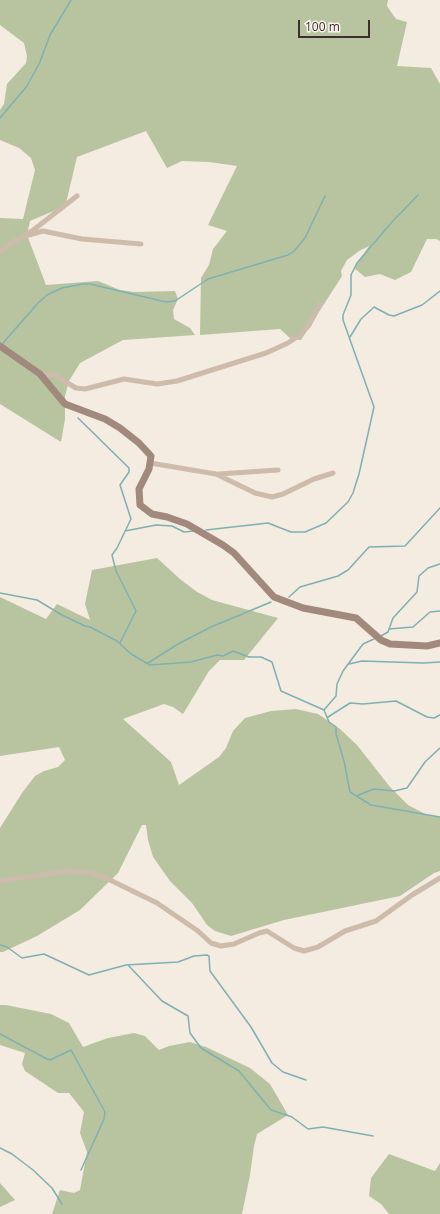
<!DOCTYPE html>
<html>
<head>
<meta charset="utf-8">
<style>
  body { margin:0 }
  #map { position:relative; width:440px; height:1214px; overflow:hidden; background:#f4ebe1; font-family:"Open Sans",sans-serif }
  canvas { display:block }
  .scale { position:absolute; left:298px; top:20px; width:72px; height:18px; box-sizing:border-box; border:2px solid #3b302b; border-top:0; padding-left:5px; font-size:12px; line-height:14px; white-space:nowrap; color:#3b302b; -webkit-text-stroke:3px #fbf5ee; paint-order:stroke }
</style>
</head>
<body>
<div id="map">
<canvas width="440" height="1214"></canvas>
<div class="scale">100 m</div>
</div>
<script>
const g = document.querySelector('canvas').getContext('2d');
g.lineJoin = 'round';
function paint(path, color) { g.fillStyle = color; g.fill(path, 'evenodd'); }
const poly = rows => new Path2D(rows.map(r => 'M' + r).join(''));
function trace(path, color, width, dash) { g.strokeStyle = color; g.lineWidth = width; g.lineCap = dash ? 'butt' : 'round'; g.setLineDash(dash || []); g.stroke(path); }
paint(poly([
  [0,0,388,0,387,6,396,19,407,22,397,66,431,68,440,84,440,241,436,239,427,239,411,272,395,280,380,274,365,277,354,268,369,246,359,251,347,260,341,271,342,276,301,340,291,339,280,329,200,335,201,278,209,265,213,249,227,231,208,225,237,166,209,162,182,161,167,168,146,131,77,157,66,203,56,210,30,221,27,235,46,285,98,281,120,290,134,292,175,291,178,299,173,310,174,319,190,328,195,335,123,340,80,363,69,381,65,396,65,419,61,442,0,404,0,218,23,219,35,170,31,158,19,148,0,140,0,110,4,104,7,84,26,63,27,56,24,43,0,25],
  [157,558,180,579,197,592,212,600,278,618,244,660,220,660,209,671,183,714,173,707,164,704,123,719,171,762,179,785,219,757,226,748,233,731,245,718,271,711,296,709,318,714,340,729,357,745,390,787,408,805,427,815,440,817,440,871,434,873,400,896,284,920,231,936,215,931,207,925,192,903,170,881,153,857,148,840,146,825,142,825,118,873,80,910,37,936,3,952,0,952,0,828,22,793,35,776,44,771,58,767,65,760,59,747,0,756,0,597,46,619,57,604,90,620,85,604,92,570],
  [0,1005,6,1005,51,1014,69,1023,83,1047,108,1038,134,1033,145,1036,159,1050,169,1046,190,1042,206,1047,250,1068,270,1084,288,1115,257,1134,254,1146,250,1175,242,1214,52,1214,60,1190,74,1193,80,1190,87,1152,80,1133,84,1112,69,1093,58,1093,25,1071,22,1064,25,1053,0,1045],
  [389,1154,435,1171,440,1163,440,1214,389,1214,381,1204,369,1196,371,1178],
  [0,1183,15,1200,0,1207]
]), '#b8c4a0');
trace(poly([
  [0,118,27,86,40,62,50,35,71,0],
  [350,337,361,319,372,309,374,307,389,315,394,316,422,305,440,291],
  [3,343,38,303,47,295,62,288,83,284,90,284,166,302,175,301,208,279,288,255,294,251,305,238,325,196],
  [78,418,129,468,129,472,120,485,131,519,117,548,112,555,116,571,136,611,120,643],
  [206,530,268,523,291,532,305,532,326,523,348,502,353,493,359,474,374,407,343,320,343,315,351,295,351,275,357,263,391,223,418,195],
  [125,531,156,525,172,526,184,532,194,531],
  [0,593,37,600,62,615,85,626,90,627,117,641,131,654,150,665,191,662,217,655,223,656,233,651,249,657,261,657,272,662,281,691,324,710,329,722,336,727,336,734,344,761,350,792,371,805,440,817],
  [289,597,300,587,338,576,348,570,369,547,405,546,440,508],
  [389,629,413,627,430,612,440,611],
  [381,636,388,632,393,618,417,592,419,576,428,568,440,564],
  [148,663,178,644,211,627,271,602],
  [349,664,362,661,423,663,440,662],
  [324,710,336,696,337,684,343,671,363,644,374,639],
  [328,717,350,703,363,704,396,701,427,717,434,718,440,715],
  [356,796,374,789,394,791,407,788,425,762,440,748],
  [0,945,7,947,22,958,44,954,89,975,126,965,178,962,194,956,207,955,209,956,210,971,251,1027,272,1063,283,1072,306,1080],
  [128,965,162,1001,188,1016,190,1033,201,1048,239,1071,271,1110,292,1117,308,1129,323,1127,373,1136],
  [0,1034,47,1059,50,1060,71,1050,105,1112,104,1119,81,1170],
  [0,1148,12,1154,33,1170,52,1188,62,1204]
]), '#7fb0b2', 1.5);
trace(poly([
  [22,237,43,231,82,239,141,244],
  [0,252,8,245,32,231,77,196],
  [40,374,54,375,76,388,85,389,124,379,157,384,177,381,266,353,288,343,301,334,309,325,320,304],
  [150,463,216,474,255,493,272,497,283,494,314,479,333,473],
  [219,474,278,470],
  [0,881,69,871,90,873,106,878,157,903,198,931,211,943,221,946,234,944,259,933,267,931,294,948,304,951,318,947,345,931,376,921,412,895,440,878]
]), '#cdbbac', 5);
trace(poly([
  [0,346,40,374,65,404,105,419,120,428,139,443,151,456,149,469,139,489,140,505,152,514,167,517,187,524,223,545,234,553,274,597,303,608,356,618,381,640,390,644,427,646,440,643]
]), '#a18a7d', 7);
</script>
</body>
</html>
